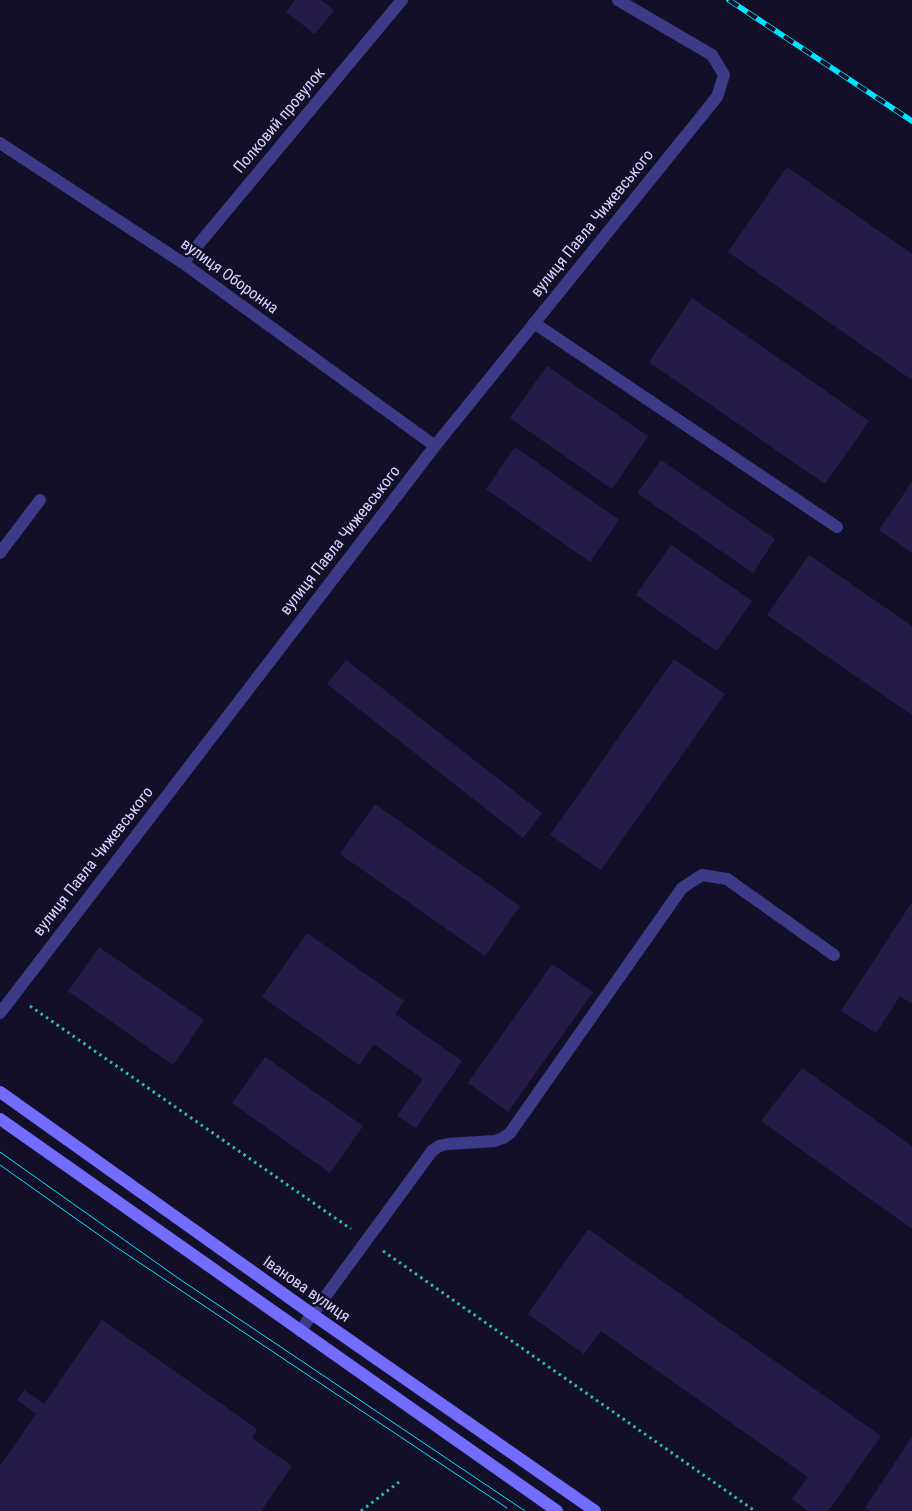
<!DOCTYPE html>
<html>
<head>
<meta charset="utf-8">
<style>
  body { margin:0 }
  canvas { display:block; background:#140f28 }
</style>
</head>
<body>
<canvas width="912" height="1511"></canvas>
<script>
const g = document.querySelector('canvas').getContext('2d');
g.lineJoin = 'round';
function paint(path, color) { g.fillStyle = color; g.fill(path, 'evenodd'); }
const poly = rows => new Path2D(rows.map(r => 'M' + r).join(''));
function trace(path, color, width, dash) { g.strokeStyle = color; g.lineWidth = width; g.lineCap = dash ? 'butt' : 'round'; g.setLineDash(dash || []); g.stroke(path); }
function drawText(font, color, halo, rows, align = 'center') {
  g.font = font + ' "Roboto Condensed",sans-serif'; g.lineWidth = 5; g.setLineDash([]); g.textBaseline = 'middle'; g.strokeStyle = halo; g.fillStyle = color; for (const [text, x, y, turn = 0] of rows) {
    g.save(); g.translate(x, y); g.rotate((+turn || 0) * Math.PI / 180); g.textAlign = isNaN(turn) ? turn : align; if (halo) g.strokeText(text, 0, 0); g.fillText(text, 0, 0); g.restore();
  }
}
paint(poly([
  [295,0,321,0,334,10,315,34,286,12],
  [787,167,912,254,912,380,728,252],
  [692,298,869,421,825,484,649,362],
  [547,366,648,436,612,489,510,418],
  [515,447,619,520,590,562,486,489],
  [661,460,775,539,753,573,637,493],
  [912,482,912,553,879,530],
  [671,545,752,601,717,651,636,595],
  [809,555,912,626,912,715,767,615],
  [674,659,725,694,601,870,550,835],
  [346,660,542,813,523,838,327,684],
  [375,804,520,906,485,956,340,854],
  [912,902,912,1004,900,996,876,1033,841,1011],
  [307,933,404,1001,395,1014,462,1061,416,1128,397,1116,423,1079,374,1044,359,1065,262,997],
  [99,947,204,1020,173,1065,68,991],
  [552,964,593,992,508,1112,468,1083],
  [265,1057,363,1126,330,1173,232,1103],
  [802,1068,912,1146,912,1229,761,1121],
  [588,1229,881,1436,828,1511,808,1511,792,1499,808,1477,601,1331,584,1354,528,1314],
  [102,1320,257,1429,252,1438,292,1466,261,1511,0,1511,0,1466,36,1414,17,1400,24,1390,44,1404],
  [912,1437,912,1511,870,1511,865,1508]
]), '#251b49');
trace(poly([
  [30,1006,351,1229],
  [383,1251,755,1511],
  [361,1511,399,1482]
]), '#2ebbb4', 3, [2.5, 4]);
trace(poly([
  [534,323,837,527],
  [0,553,40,500],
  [300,1331,432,1151,439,1146,448,1144,495,1141,503,1138,510,1133,682,888,702,875,727,879,834,955]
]), '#3d3a87', 12);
trace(poly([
  [0,143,183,263,435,446],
  [183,263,402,0],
  [0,1013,435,446,717,97,724,75,712,55,618,0]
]), '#3d3a87', 12);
trace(poly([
  [0,1092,312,1314,595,1511],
  [0,1119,557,1511]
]), '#726dff', 12);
trace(poly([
  [0,1152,178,1278,525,1511],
  [0,1165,116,1247,507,1508]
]), '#02e3ff', 1);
const rail = poly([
  [729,0,912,121]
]);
trace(rail, '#02e3ff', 5.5);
trace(rail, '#140f28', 4, [11]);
drawText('16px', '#dbd6ff', '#140f28', [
  ["Полковий провулок",280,121,-50],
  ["вулиця Павла Чижевського",593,224,-51],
  ["вулиця Оборонна",229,277,36],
  ["вулиця Павла Чижевського",341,541,-52],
  ["вулиця Павла Чижевського",94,862,-52],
  ["Іванова вулиця",306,1290,35]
]);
</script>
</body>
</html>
